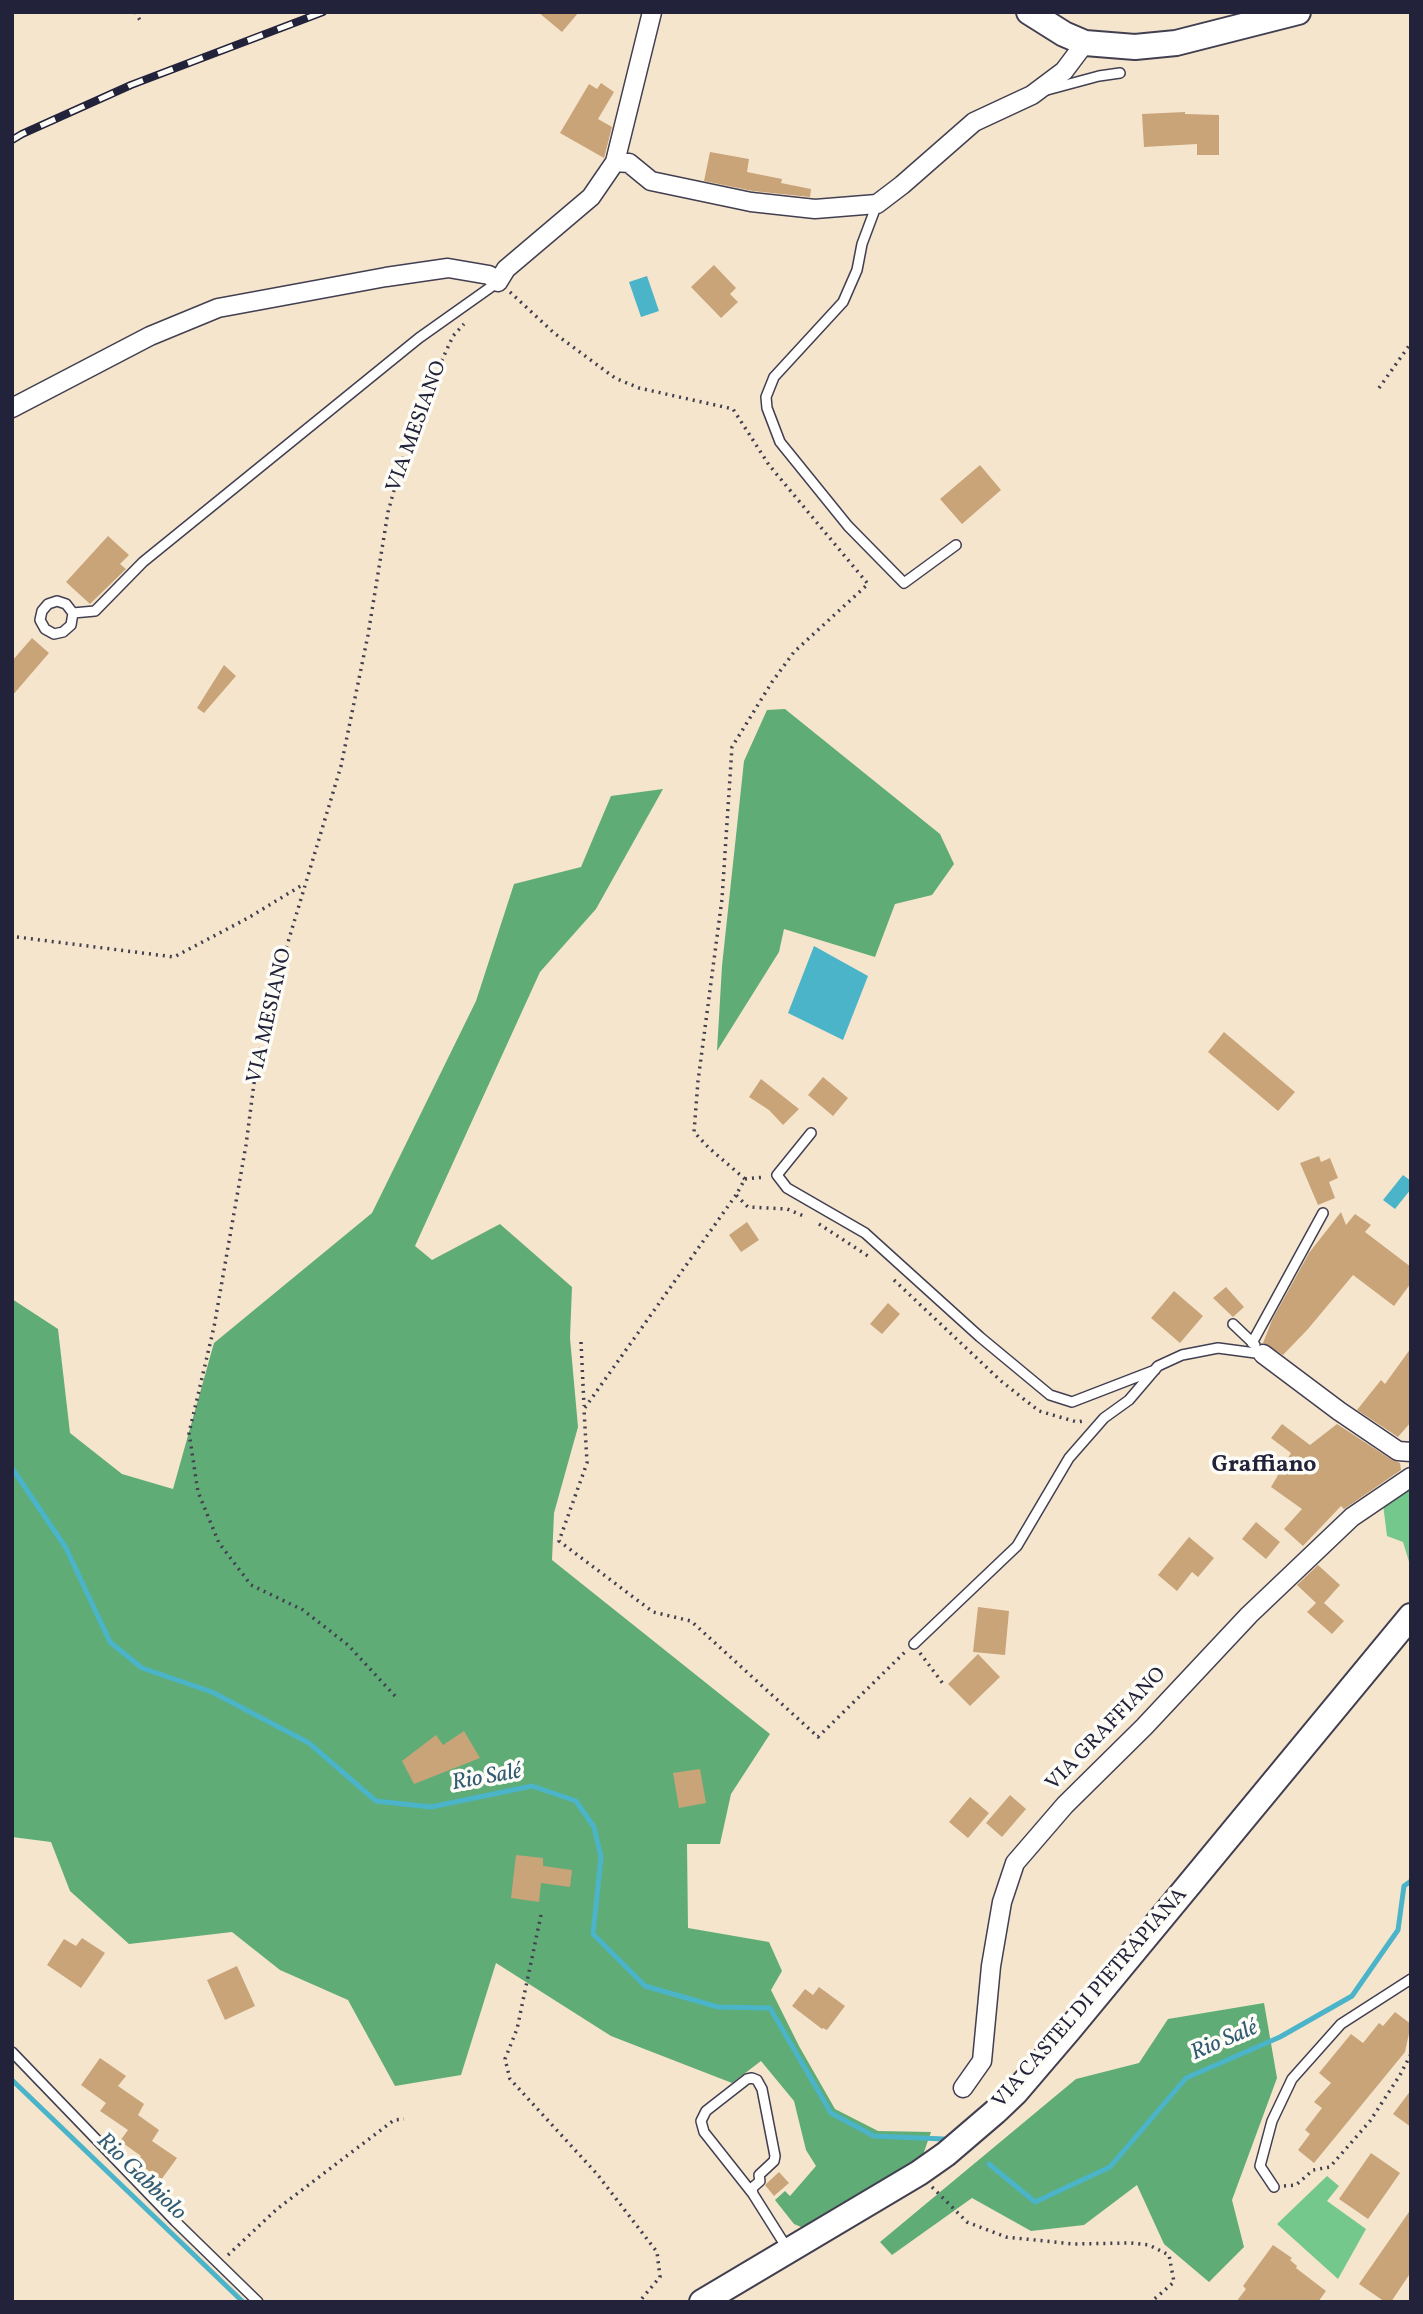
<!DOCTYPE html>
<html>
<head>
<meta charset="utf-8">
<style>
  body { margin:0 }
  #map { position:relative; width:1423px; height:2314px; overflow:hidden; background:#f5e5cd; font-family:Vollkorn,serif }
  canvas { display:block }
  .frame { position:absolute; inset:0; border:14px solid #22223b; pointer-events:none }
</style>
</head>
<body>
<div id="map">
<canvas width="1423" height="2314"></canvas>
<div class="frame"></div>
</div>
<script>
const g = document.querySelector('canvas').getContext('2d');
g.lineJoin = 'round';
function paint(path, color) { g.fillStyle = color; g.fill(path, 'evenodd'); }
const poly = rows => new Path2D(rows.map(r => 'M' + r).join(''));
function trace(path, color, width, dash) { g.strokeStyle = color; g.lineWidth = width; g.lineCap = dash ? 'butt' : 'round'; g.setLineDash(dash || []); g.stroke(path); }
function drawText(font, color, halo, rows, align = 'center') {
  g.font = font + ' Vollkorn,serif'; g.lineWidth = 7; g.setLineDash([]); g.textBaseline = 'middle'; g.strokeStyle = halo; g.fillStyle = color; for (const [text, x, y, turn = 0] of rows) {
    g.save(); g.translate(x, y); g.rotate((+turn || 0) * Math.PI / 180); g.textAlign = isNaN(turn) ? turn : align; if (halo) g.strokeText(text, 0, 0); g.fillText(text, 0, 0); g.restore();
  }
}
paint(poly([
  [1411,1485,1411,1568,1403,1542,1387,1536,1383,1504],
  [1327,2176,1339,2186,1327,2201,1366,2229,1338,2279,1277,2224]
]), '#74c88b');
paint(poly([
  [785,709,940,834,954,864,932,895,895,904,875,957,784,929,779,952,717,1051,722,966,744,761,767,710],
  [663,789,596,909,540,972,415,1246,432,1260,500,1224,572,1287,570,1338,578,1427,554,1513,552,1560,770,1734,731,1794,720,1844,687,1844,688,1928,769,1942,782,1971,771,1990,799,2046,835,2109,878,2131,931,2132,918,2169,813,2232,794,2224,775,2200,785,2191,790,2196,816,2166,806,2150,794,2101,761,2061,732,2083,611,2036,496,1963,461,2075,395,2086,348,2000,280,1970,232,1932,129,1944,70,1891,51,1842,12,1837,12,1299,58,1329,70,1433,122,1474,173,1489,214,1343,372,1213,476,1001,514,884,581,867,611,796],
  [1264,2003,1277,2078,1232,2200,1244,2247,1209,2282,1164,2244,1137,2185,1084,2225,1031,2231,972,2198,892,2255,880,2242,1076,2079,1139,2063,1168,2019]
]), '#5fac77');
paint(poly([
  [647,276,659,311,641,317,629,282],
  [814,946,868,976,843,1040,788,1013],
  [1403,1175,1411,1181,1411,1189,1395,1209,1383,1200]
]), '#4bb4c9');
trace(poly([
  [12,1468,66,1548,110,1642,142,1668,212,1692,309,1743,376,1801,431,1807,532,1786,576,1801,594,1827,601,1857,593,1934,645,1986,718,2007,770,2008,831,2113,874,2136,944,2139],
  [12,2080,243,2302],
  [989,2164,1035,2202,1110,2167,1186,2078,1280,2037,1352,1996,1398,1930,1404,1886,1411,1881]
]), '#4bb4c9', 5);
paint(poly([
  [538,12,579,12,562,32],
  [601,83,614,92,598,119,612,127,604,158,560,133,589,84,597,89],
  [1185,112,1185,114,1219,115,1219,155,1197,155,1197,144,1144,147,1142,114],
  [710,152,749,159,747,172,782,179,781,183,811,189,810,197,753,191,704,181],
  [714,265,736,288,730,294,738,302,721,318,691,287],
  [980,465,1001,490,962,524,940,499],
  [108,536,129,555,120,564,126,569,90,604,66,582],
  [32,638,49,653,12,696,12,661],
  [224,665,236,676,204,713,197,708],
  [1224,1032,1295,1092,1278,1111,1208,1052],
  [823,1077,848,1098,833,1116,808,1095],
  [761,1079,799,1109,783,1125,769,1110,749,1097],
  [1319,1156,1321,1162,1330,1158,1338,1178,1329,1182,1335,1198,1318,1205,1300,1163],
  [1341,1212,1346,1225,1355,1214,1371,1225,1365,1232,1411,1267,1411,1283,1394,1306,1353,1275,1308,1329,1283,1355,1263,1343,1272,1320,1309,1253],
  [747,1222,759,1240,741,1252,729,1235],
  [1226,1287,1244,1307,1233,1317,1213,1298],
  [1174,1291,1203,1316,1180,1343,1151,1318],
  [888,1303,900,1314,882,1334,870,1324],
  [1411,1348,1411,1422,1398,1437,1357,1410,1381,1380,1385,1384],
  [1282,1424,1310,1445,1337,1424,1392,1460,1400,1463,1401,1470,1344,1509,1341,1506,1303,1546,1284,1529,1302,1509,1271,1487,1291,1453,1271,1438],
  [1256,1522,1280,1542,1266,1559,1242,1539],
  [1189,1537,1214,1558,1198,1577,1192,1572,1177,1591,1158,1575],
  [1318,1565,1340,1585,1324,1603,1344,1621,1332,1634,1307,1612,1316,1603,1297,1585],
  [978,1607,1009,1611,1005,1655,973,1652],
  [978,1654,1000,1677,970,1706,948,1684],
  [464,1731,480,1758,414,1784,402,1761,436,1735,443,1745],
  [700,1769,706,1803,679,1808,673,1773],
  [1010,1795,1026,1809,1002,1837,986,1823],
  [970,1797,989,1813,968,1838,949,1822],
  [516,1855,543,1858,543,1866,572,1870,570,1887,541,1883,539,1902,511,1898],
  [82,1938,105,1953,81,1988,47,1965,64,1939,76,1946],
  [237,1966,255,2006,225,2020,207,1980],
  [819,1987,845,2006,827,2030,823,2028,822,2029,792,2006,805,1989,813,1995],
  [1395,2012,1411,2024,1405,2052,1314,2163,1298,2150,1310,2134,1305,2130,1322,2108,1314,2102,1331,2083,1319,2073,1351,2034,1363,2043,1379,2023,1383,2026],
  [100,2058,126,2076,118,2086,144,2104,138,2115,159,2130,152,2141,177,2158,161,2180,137,2162,141,2156,120,2141,128,2130,100,2111,106,2103,81,2085],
  [1411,2090,1411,2127,1393,2114],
  [1371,2153,1400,2173,1368,2219,1339,2199],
  [779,2172,789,2183,774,2196,765,2185],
  [1411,2209,1411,2272,1391,2302,1385,2302,1359,2284],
  [1273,2245,1292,2258,1290,2260,1297,2266,1296,2268,1326,2291,1318,2302,1236,2302,1246,2289,1243,2286]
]), '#c9a479');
const lane = poly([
  [1047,90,1099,76,1120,73],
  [877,204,862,244,857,270,843,302,774,377,766,397,767,408,780,442,848,526,904,583,956,545],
  [73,613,71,625,63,632,54,634,45,629,40,620,42,611,48,604,57,601,66,604,73,613,95,611,143,562,419,338,498,282],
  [811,1133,777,1175,787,1188,865,1233,980,1337,1050,1395,1072,1402,1155,1370],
  [1233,1324,1255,1345],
  [1252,1343,1323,1213],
  [914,1644,1017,1546,1069,1458,1104,1418,1129,1400,1158,1366,1182,1355,1218,1348,1263,1354],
  [12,2052,175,2221,258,2302],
  [1274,2187,1260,2166,1272,2121,1292,2079,1341,2024,1411,1979],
  [753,2194,752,2188,760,2181,759,2175,774,2161,775,2156,762,2089,757,2080,752,2078,747,2079,706,2111,701,2121,704,2132,753,2194,787,2248]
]);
const street = poly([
  [615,162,629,163,651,181,751,202,815,209,877,204,902,185,974,122,1032,95,1064,71,1085,43],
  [12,408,150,336,218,308,386,277,448,268,489,275,498,282,506,269,591,197,615,162,652,12],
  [1263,1354,1339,1411,1398,1451,1411,1452],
  [963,2088,982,2061,991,1966,1002,1902,1015,1863,1065,1805,1144,1727,1249,1615,1352,1517,1411,1477]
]);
const secondary = poly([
  [1029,12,1064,34,1085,43,1135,47,1176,43,1298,12],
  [702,2302,919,2173,946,2154,995,2112,1016,2092,1069,2030,1411,1616]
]);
trace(lane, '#423f51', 12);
trace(street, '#423f51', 21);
trace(secondary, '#423f51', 28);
trace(poly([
  [135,12,141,22],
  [510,292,554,333,615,378,639,388,733,409,769,465,868,584,794,652,772,682,732,747,722,899,698,1081,694,1132,709,1148,745,1179,736,1195,748,1207,787,1209,806,1217],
  [1379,388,1411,343],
  [17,937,174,957,248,918,304,884],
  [745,1179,765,1177],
  [736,1195,584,1409,587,1463,559,1541,653,1612,691,1621,818,1737,906,1651],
  [819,1224,868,1256],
  [894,1280,1001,1381,1039,1411,1077,1422,1083,1421],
  [581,1342,584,1406],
  [920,1653,944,1685],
  [395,1696,348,1645,303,1610,251,1585,219,1543,198,1492,189,1433,214,1327,246,1145,257,1060,279,972,341,766,368,635,388,512,404,454,427,393,453,336,464,324],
  [541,1915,517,2029,505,2059,510,2079,597,2174,657,2252,660,2277,639,2302],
  [1284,2186,1296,2185,1313,2170,1330,2167,1370,2121,1400,2075,1411,2054],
  [932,2187,967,2222,1006,2237,1073,2244,1131,2243,1149,2245,1169,2255,1174,2282,1151,2302],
  [228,2255,277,2209,394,2120,404,2119]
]), '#423f51', 3.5, [2, 5]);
trace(lane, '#fff', 9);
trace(street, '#fff', 18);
trace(secondary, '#fff', 24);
const rail = poly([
  [12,140,22,134,131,85,323,12]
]);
trace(rail, '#22223b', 8);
trace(rail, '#fdfcf7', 5, [16]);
drawText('21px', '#22223b', '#fdfcf7', [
  ["VIA MESIANO",418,427,-70],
  ["VIA MESIANO",271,1016,-77],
  ["VIA GRAFFIANO",1107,1730,-46],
  ["VIA CASTEL DI PIETRAPIANA",1091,1999,-49]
]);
drawText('bold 23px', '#22223b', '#fdfcf7', [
  ["Graffiano",1264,1467]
]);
drawText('italic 23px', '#325c74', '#fdfcf7', [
  ["Rio Salé",487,1779,-10],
  ["Rio Salé",1225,2042,-23],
  ["Rio Gabbiolo",140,2178,44]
]);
</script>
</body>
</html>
